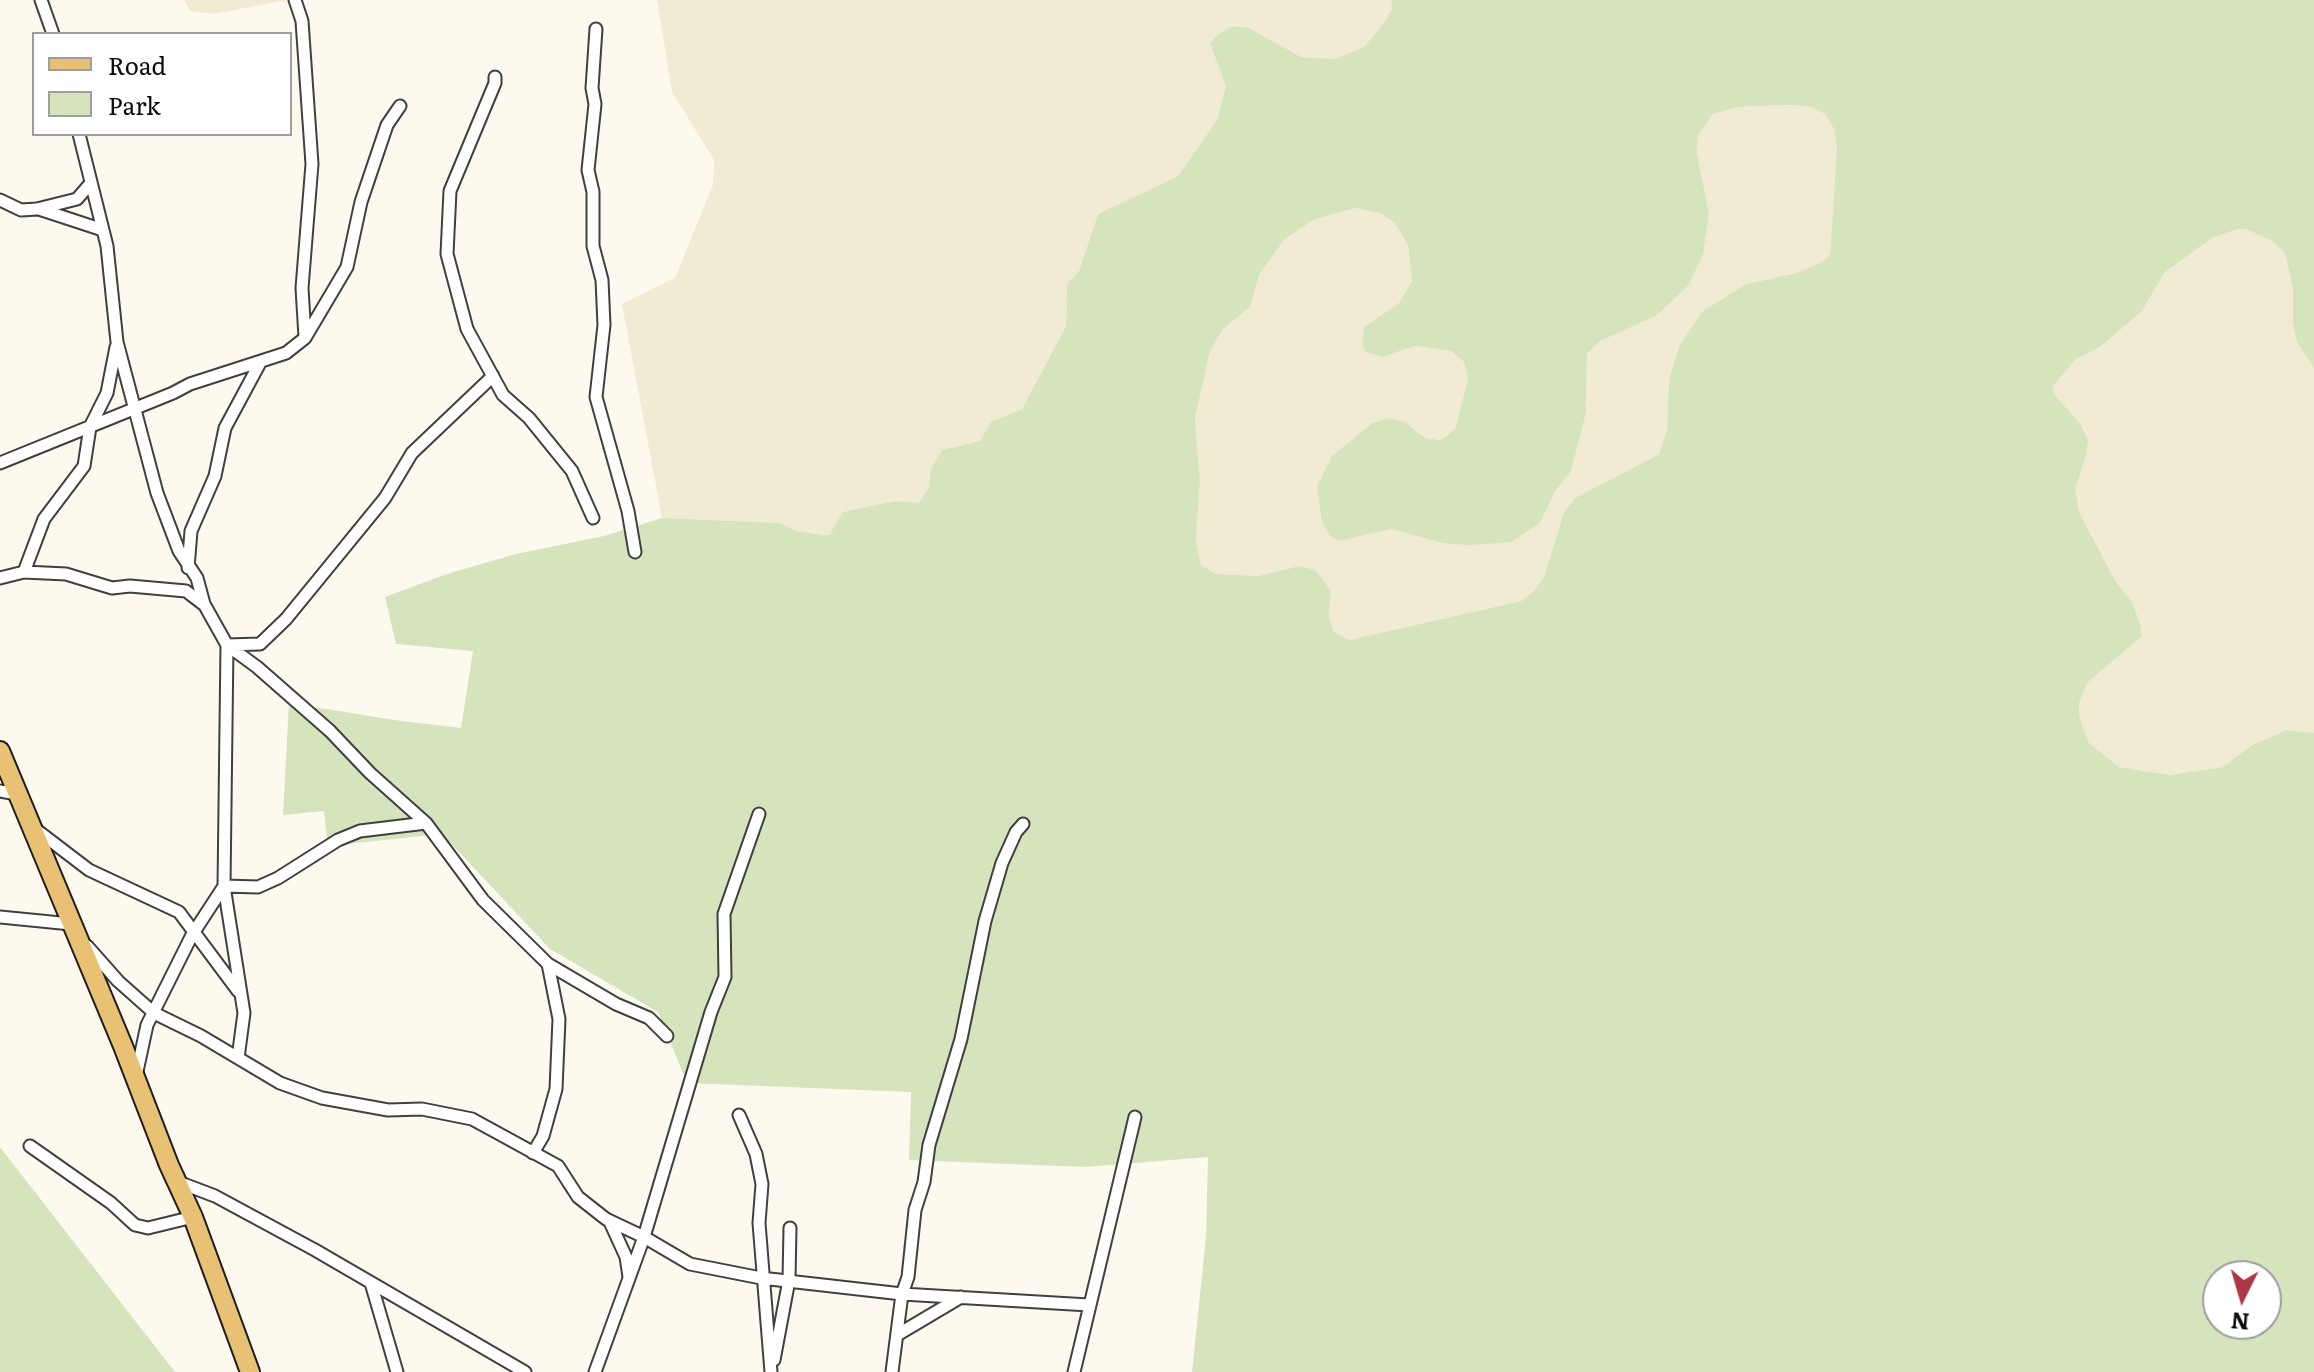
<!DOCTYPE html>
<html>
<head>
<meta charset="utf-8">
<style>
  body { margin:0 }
  #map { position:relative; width:2314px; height:1372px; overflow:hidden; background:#fdf9ef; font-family:Literata,serif }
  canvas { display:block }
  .legend { position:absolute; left:32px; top:32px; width:260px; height:104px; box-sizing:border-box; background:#fff; border:2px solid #9e9e9e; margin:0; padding:10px 14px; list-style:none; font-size:24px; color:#0d0d0d }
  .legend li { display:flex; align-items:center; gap:16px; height:40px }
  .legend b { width:40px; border:2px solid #9e9e9e }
  .north { position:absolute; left:2202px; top:1260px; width:80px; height:80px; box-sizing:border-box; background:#fff; border:2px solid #9e9e9e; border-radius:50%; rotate:185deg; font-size:22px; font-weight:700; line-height:32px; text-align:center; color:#0d0d0d }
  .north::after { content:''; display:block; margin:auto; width:28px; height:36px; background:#ad3647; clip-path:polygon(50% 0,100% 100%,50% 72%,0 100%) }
</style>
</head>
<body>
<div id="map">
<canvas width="2314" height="1372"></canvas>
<ul class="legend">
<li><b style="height:10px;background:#e8c175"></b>Road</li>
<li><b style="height:22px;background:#d5e4bd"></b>Park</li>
</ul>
<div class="north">N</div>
</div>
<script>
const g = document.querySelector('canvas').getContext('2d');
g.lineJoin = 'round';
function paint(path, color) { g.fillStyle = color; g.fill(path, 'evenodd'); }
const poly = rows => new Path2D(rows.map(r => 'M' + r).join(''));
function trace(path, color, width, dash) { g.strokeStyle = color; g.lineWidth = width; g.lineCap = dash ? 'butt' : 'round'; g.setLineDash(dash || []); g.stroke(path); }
paint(poly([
  [184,0,286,0,214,14,190,11],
  [657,0,1391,0,1392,9,1384,23,1365,46,1336,59,1301,57,1247,27,1210,44,1226,86,1217,120,1178,176,1098,214,1079,271,1067,284,1066,326,1022,409,991,422,981,441,942,450,931,469,928,489,917,503,896,501,826,535,796,531,780,523,662,518,622,304,675,278,713,185,714,160,672,92],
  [1782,105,1809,106,1825,114,1834,129,1837,147,1830,255,1823,261,1797,273,1746,284,1669,379,1667,430,1659,454,1575,498,1564,512,1544,577,1535,591,1521,601,1349,640,1334,632,1329,616,1331,591,1299,566,1258,576,1216,574,1201,565,1196,540,1200,481,1195,418,1210,351,1223,329,1250,307,1259,275,1284,240,1313,220,1355,208,1380,213,1395,223,1408,246,1412,281,1399,303,1364,327,1382,357,1415,346,1451,351,1464,362,1468,379,1455,429,1441,440,1425,438,1405,422,1339,541,1391,529,1442,543,1540,523,1555,491,1571,470,1586,413,1587,354,1600,341,1656,316,1688,286,1703,255,1709,213,1697,153,1698,135,1713,114,1739,107],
  [2238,229,2246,229,2272,241,2285,253,2293,289,2293,324,2297,342,2314,368,2314,733,2286,730,2252,745,2223,767,2169,775,2119,767,2089,743,2079,716,2079,703,2087,683,2141,637,2132,602,2116,582,2080,514,2075,490,2086,456,2079,422,2054,394,2053,385,2076,359,2100,347,2142,311,2165,272,2212,238]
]), '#f0ebd2');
paint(poly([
  [657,0,672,92,714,160,713,185,675,278,622,304,662,518,780,523,796,531,825,535,830,534,843,512,896,501,918,503,928,489,931,469,942,450,980,441,991,422,1022,409,1066,326,1067,284,1079,271,1098,214,1178,176,1217,120,1226,86,1210,44,1215,37,1230,27,1247,27,1301,57,1336,59,1365,46,1384,23,1392,9,1391,0,2314,0,2314,368,2297,342,2293,324,2293,289,2285,253,2272,241,2246,229,2238,229,2212,238,2165,272,2142,311,2100,347,2076,359,2053,386,2054,394,2079,422,2088,439,2086,456,2075,490,2080,514,2116,582,2132,602,2141,627,2141,637,2134,643,2087,683,2079,703,2079,716,2089,743,2119,767,2169,775,2223,767,2252,745,2286,730,2314,733,2314,1372,1192,1372,1206,1237,1208,1157,1085,1167,909,1160,911,1092,687,1083,658,1012,550,949,442,834,328,846,324,811,283,815,289,703,394,720,461,728,473,651,396,644,385,597,447,574,516,554,604,536,662,518,622,304,675,278,713,185,714,160,672,92],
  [1782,105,1809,106,1825,114,1834,129,1837,147,1830,255,1823,261,1797,273,1746,284,1702,312,1680,345,1669,379,1667,430,1659,454,1575,498,1564,512,1544,577,1534,591,1521,601,1349,640,1334,632,1329,616,1331,591,1315,570,1299,566,1258,576,1216,574,1201,565,1196,540,1200,481,1195,418,1210,351,1223,329,1250,307,1259,275,1284,240,1313,220,1355,208,1380,213,1395,223,1408,246,1412,281,1399,303,1364,327,1362,344,1366,352,1382,357,1415,346,1451,351,1464,362,1468,379,1455,429,1441,440,1425,438,1405,422,1389,418,1373,423,1332,456,1317,487,1322,522,1331,537,1339,541,1391,529,1442,543,1468,545,1511,542,1540,523,1555,491,1571,471,1586,413,1587,354,1600,341,1656,316,1688,286,1703,255,1709,213,1697,153,1698,135,1713,114,1739,107],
  [2218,1276,2266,1276,2266,1324,2218,1324],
  [0,1147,175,1372,0,1372]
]), '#d5e4bd');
const minor = poly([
  [41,0,53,34],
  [295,0,302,21,312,164,302,288,305,337],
  [596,29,592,88,595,104,588,170,593,192,593,246,602,280,604,325,596,397,628,511,635,552],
  [495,77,495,83,450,191,447,254,467,329,503,395,529,418,572,471,593,518],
  [79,134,107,246,117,342,157,493,179,551,197,578,204,604,227,645,260,644,286,619,385,498,412,453,493,376],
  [0,200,21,210,37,209,77,199,90,184],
  [39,209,103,230],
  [0,463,173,393,190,384,286,353,305,338,347,267,361,202,387,125,400,106],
  [188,568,191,531,215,476,225,428,261,361],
  [24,572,44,519,84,466,90,427,107,393,116,347],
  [0,578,24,572,66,574,112,588,130,586,186,591,203,604],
  [227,645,257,667,330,731,370,773,426,823,483,900,548,964,616,1004,649,1018,667,1036],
  [0,791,16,794],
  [34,828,89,870,179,912,238,991],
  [0,917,71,924,74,929],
  [87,946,118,981,154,1013,201,1036,280,1083,322,1098,388,1110,422,1109,472,1119,558,1166,578,1197,606,1219,644,1237,690,1264,761,1278,902,1294,1089,1305],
  [238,1058,244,1013,224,886,258,887,278,878,338,840,360,831,426,823],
  [136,1076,147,1025,192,935,224,886,227,645],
  [739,1115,756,1154,762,1184,759,1223,771,1372],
  [30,1146,111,1203,135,1225,148,1228,193,1217],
  [533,1153,543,1136,556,1089,559,1019,548,964],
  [178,1182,215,1196,315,1250,525,1372],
  [610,1222,626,1257,629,1277],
  [371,1283,397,1372],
  [897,1335,961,1297],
  [774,1360,789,1280,790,1228],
  [595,1372,644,1237,711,1012,725,977,724,914,759,814],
  [892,1372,902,1294,908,1277,915,1210,924,1182,929,1145,961,1039,985,921,1002,863,1016,832,1023,824],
  [1074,1372,1135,1117]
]);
const primary = poly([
  [0,751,123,1046,169,1165,193,1217,250,1372]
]);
trace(minor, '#404040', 15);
trace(primary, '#1e1e1e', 22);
trace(minor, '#fff', 11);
trace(primary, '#e8c175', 18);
</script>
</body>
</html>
